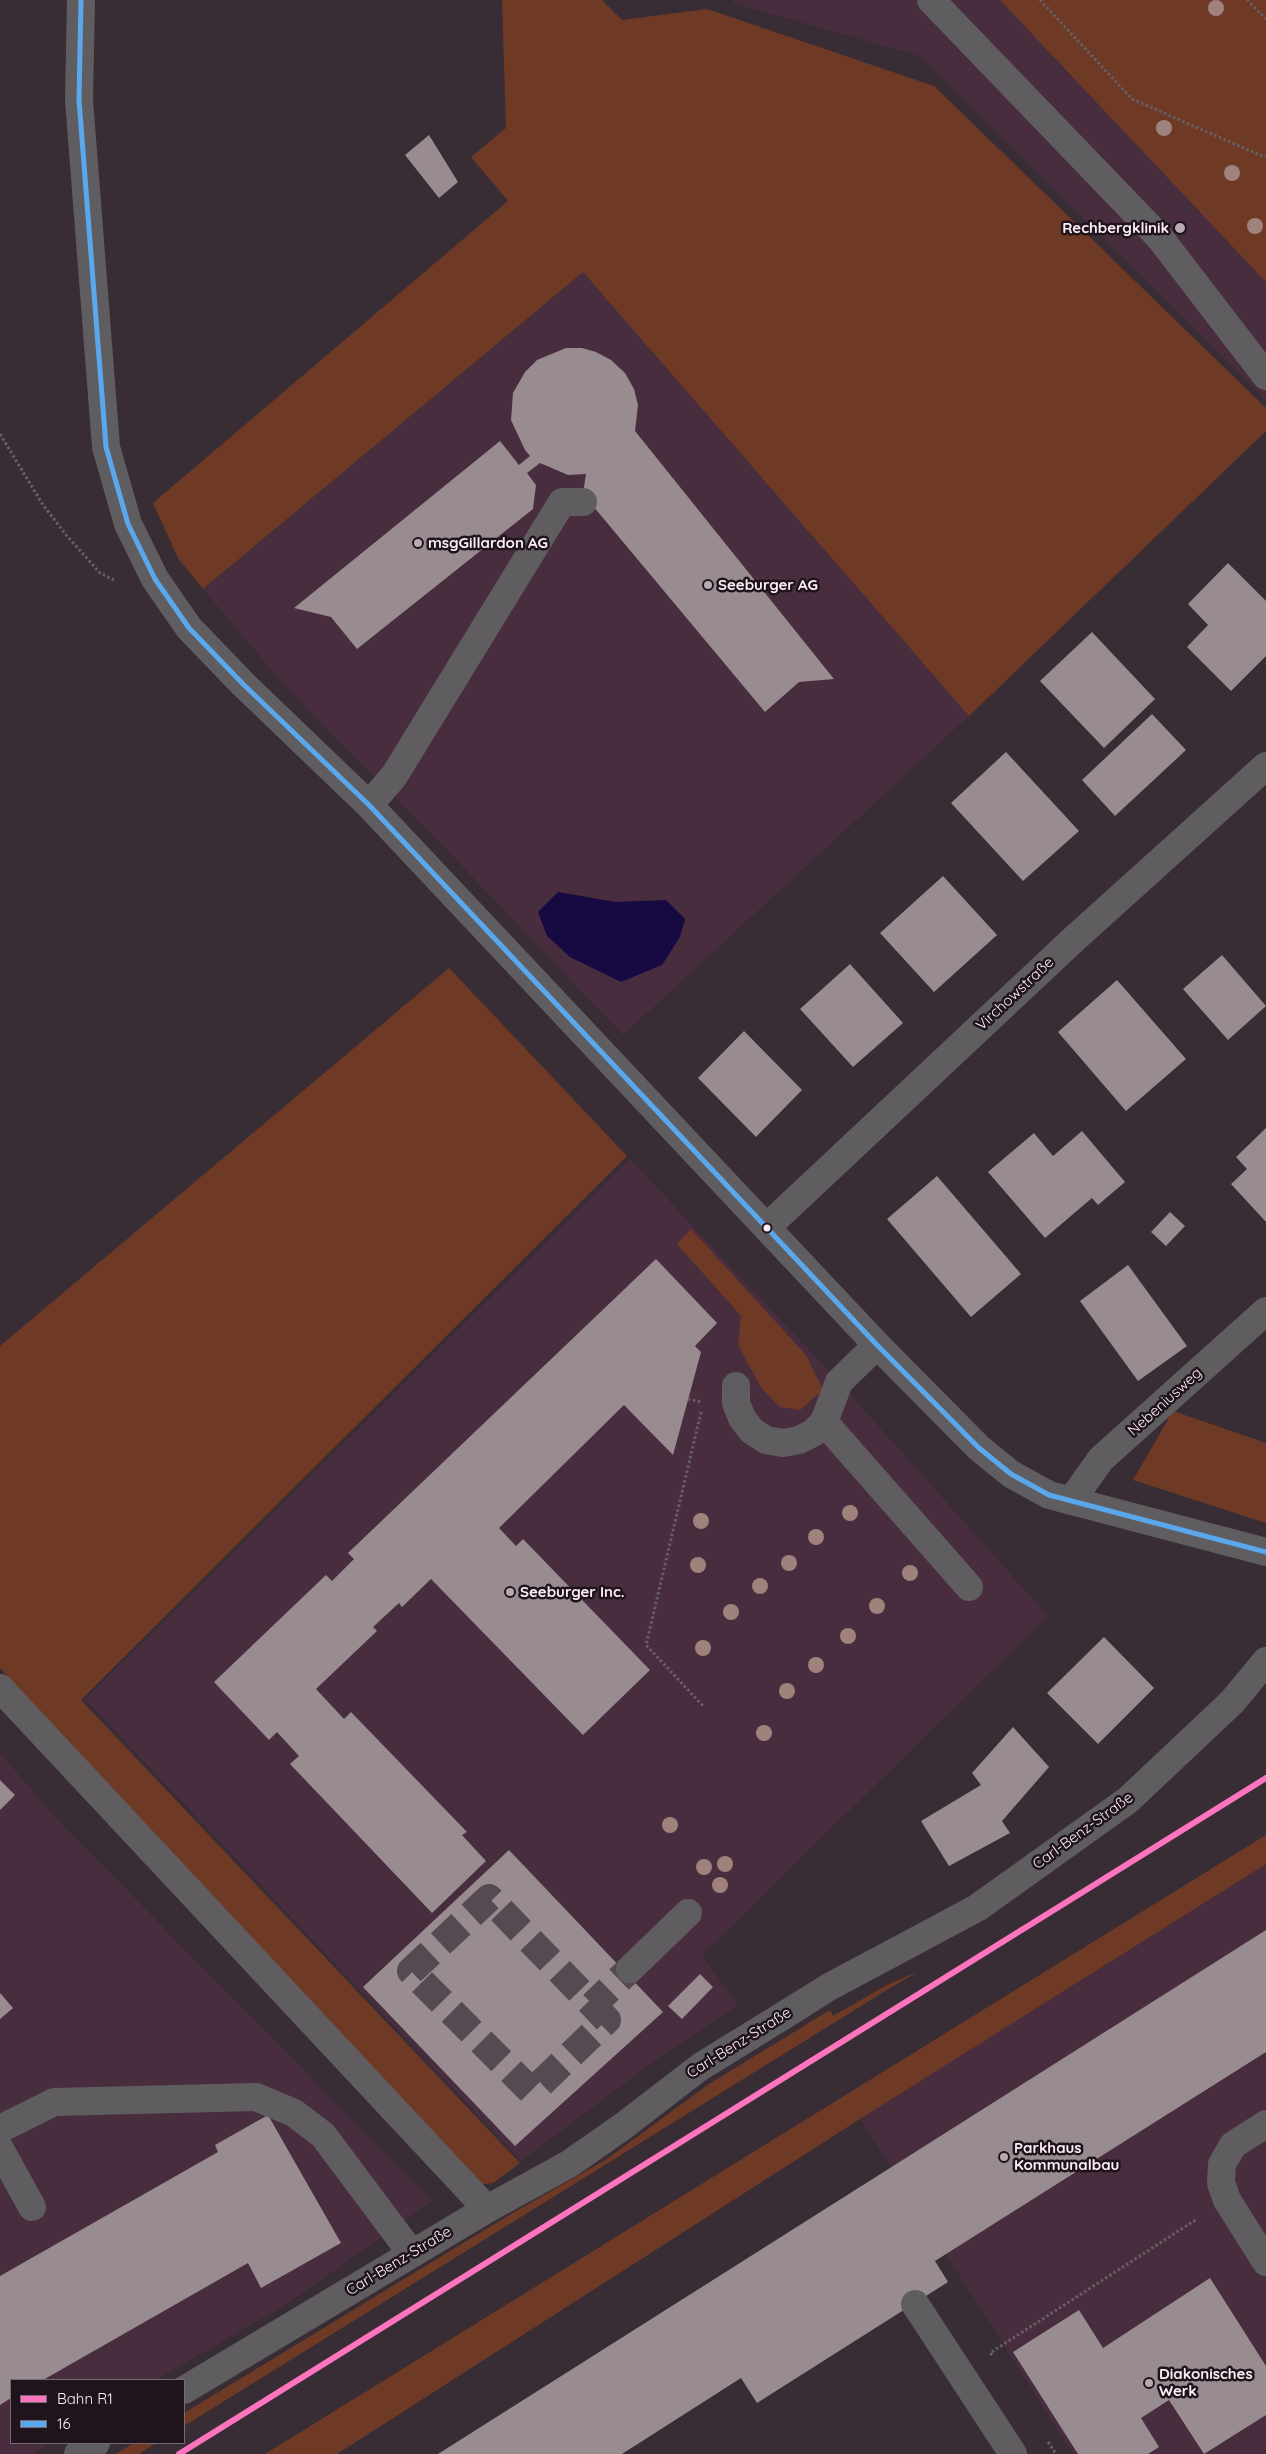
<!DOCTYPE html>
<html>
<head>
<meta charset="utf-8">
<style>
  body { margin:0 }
  #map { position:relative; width:1266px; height:2454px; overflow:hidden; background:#392d35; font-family:Quicksand,sans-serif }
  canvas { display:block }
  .legend { position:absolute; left:10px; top:2379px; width:175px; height:65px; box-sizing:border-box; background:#1f141b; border:1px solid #776a72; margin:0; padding:6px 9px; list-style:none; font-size:15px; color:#fcecf5 }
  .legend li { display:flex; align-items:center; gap:10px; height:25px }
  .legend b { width:25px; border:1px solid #776a72 }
</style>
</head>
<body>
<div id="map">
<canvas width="1266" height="2454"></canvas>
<ul class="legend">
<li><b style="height:6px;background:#fc73be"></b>Bahn R1</li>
<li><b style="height:6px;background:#5aa8eb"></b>16</li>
</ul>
</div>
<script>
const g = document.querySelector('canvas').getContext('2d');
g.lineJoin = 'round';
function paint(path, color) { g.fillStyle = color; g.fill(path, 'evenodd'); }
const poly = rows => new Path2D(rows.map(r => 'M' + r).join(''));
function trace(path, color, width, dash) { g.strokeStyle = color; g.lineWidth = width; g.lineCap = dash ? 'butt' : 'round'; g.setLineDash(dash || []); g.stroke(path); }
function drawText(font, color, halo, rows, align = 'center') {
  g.font = font + ' Quicksand,sans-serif'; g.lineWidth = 5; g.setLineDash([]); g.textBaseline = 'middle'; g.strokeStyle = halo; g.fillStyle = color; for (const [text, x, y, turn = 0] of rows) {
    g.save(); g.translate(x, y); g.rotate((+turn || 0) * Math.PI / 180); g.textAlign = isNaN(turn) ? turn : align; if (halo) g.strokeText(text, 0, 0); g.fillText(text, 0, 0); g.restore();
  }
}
paint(poly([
  [732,0,1266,0,1266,400,920,56,736,4],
  [583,272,969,716,623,1035,445,848,286,687,203,589],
  [630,1159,839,1382,1048,1616,702,1955,738,2006,650,2064,521,2161,85,1699],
  [0,1753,54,1816,432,2201,290,2302,155,2380,11,2380,11,2443,51,2443,32,2454,0,2454],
  [1266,1864,1266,2454,1073,2454,860,2119]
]), '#482d3e');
paint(poly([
  [502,0,602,0,622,20,707,9,934,86,1266,408,1266,431,969,716,583,272,203,589,178,558,153,503,508,201,471,157,506,128],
  [1000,0,1266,0,1266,282],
  [449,968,627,1156,81,1700,520,2163,493,2183,472,2186,0,1668,0,1346],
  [691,1229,806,1355,823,1390,800,1410,780,1407,762,1389,738,1345,741,1316,677,1244],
  [1173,1411,1266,1443,1266,1523,1133,1480],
  [1266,1835,1266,1864,860,2119,337,2454,265,2454],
  [919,1971,882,1993,184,2426,184,2413,506,2217,607,2159,709,2084,830,2010,833,2016,887,1985],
  [134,2443,156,2443,139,2454,116,2454]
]), '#6f3a25');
paint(poly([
  [558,892,616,902,666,900,685,919,680,937,662,965,621,982,570,957,547,936,538,912]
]), '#170a43');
paint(poly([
  [429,135,458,182,439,198,405,155],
  [566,348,582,348,596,352,611,360,625,373,634,389,638,405,635,431,834,679,799,682,765,712,583,494,586,474,568,475,540,463,527,473,536,485,533,509,357,649,331,617,294,608,500,441,519,465,530,456,525,450,511,420,513,393,525,372,537,360],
  [1228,563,1266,601,1266,656,1231,691,1187,647,1208,625,1188,604],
  [1092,632,1155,699,1104,748,1040,681],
  [1152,714,1186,750,1115,816,1082,780],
  [1006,752,1079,831,1023,881,951,803],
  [943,876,997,935,934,992,880,933],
  [1222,955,1266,1006,1228,1040,1183,989],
  [850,964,903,1023,853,1067,800,1009],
  [1117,980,1186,1059,1126,1111,1058,1032],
  [744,1031,802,1090,756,1137,698,1078],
  [1266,1128,1266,1222,1231,1184,1247,1169,1236,1157],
  [1082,1131,1125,1182,1098,1205,1092,1198,1045,1238,988,1172,1034,1133,1053,1156],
  [937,1176,1021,1274,971,1317,887,1219],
  [1170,1212,1185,1226,1166,1246,1151,1232],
  [656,1259,717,1323,695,1346,701,1352,673,1455,624,1405,499,1528,516,1546,523,1539,650,1670,583,1735,431,1579,402,1607,399,1603,373,1627,377,1631,316,1689,344,1719,351,1712,467,1832,462,1835,486,1861,432,1913,290,1764,299,1756,277,1732,269,1740,214,1682,326,1575,332,1581,354,1559,348,1553],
  [1128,1265,1187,1346,1138,1381,1080,1301],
  [1104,1637,1154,1688,1098,1744,1047,1693],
  [1013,1727,1049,1767,1002,1821,1010,1833,949,1866,921,1821,981,1785,972,1773],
  [0,1780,15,1795,0,1810],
  [509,1850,663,2012,515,2146,363,1987],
  [1266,1930,1266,2052,935,2261,948,2282,757,2403,741,2378,622,2454,438,2454],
  [700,1974,713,1987,682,2019,668,2006],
  [0,1993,13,2008,0,2019],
  [268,2115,341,2243,261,2288,248,2263,43,2380,11,2380,11,2398,0,2405,0,2276,218,2152,215,2145],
  [1210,2278,1266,2366,1266,2415,1204,2454,1169,2400,1141,2418,1159,2447,1148,2454,1078,2454,1013,2352,1079,2310,1103,2348]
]), '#988c90');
trace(poly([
  [593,2005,607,2020,532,2092,411,1971,489,1898,593,2005,630,1969]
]), '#564a52', 28, [28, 14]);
trace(poly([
  [1040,0,1132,99,1262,156,1266,156],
  [1247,0,1266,19],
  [0,434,43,505,67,536,100,573,116,581],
  [688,1399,701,1402],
  [701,1412,646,1645,704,1707],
  [992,2355,990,2353,1197,2219],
  [1048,2442,1056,2454]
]), '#666065', 3, [2.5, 2.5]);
trace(poly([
  [81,0,79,100,106,447,128,524,155,579,189,628,243,684,369,805,877,1345,979,1448,1011,1474,1049,1495,1266,1552],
  [931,0,1160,238,1266,376],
  [369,805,394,776,562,502,583,502],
  [768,1226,1074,939,1266,766],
  [736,1386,736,1403,742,1418,752,1431,766,1440,783,1443,799,1440,813,1433,824,1422,839,1382,877,1345],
  [824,1422,969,1587],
  [1071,1501,1101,1459,1266,1311],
  [0,1688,487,2209],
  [630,1969,688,1913],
  [1266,2124,1233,2145,1222,2164,1221,2183,1227,2200,1266,2262],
  [0,2129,54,2102,256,2097,294,2113,323,2135,412,2254],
  [0,2149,32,2207],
  [915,2304,1013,2454],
  [184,2390,487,2209,569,2164,622,2127,700,2067,786,2014,829,1987,977,1908,1128,1800,1232,1702,1266,1661],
  [78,2454,96,2443]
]), '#605d60', 28);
trace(poly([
  [81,0,79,100,106,447,128,524,155,579,189,628,243,684,369,805,877,1345,979,1448,1011,1474,1049,1495,1266,1552]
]), '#5aa8eb', 5);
trace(poly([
  [179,2454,1266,1778]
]), '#fc73be', 6);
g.fillStyle = '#9f827c';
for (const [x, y] of [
  [1216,8],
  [1164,128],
  [1232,173],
  [1255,226],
  [850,1513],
  [701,1521],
  [816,1537],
  [789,1563],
  [698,1565],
  [910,1573],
  [760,1586],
  [877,1606],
  [731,1612],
  [848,1636],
  [703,1648],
  [816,1665],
  [787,1691],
  [764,1733],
  [670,1825],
  [725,1864],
  [704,1867],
  [720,1885]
]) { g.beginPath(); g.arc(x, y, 8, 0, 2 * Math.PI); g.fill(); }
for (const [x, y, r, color] of [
  [1180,228,6,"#b8a9b2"],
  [418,543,5,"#b8a9b2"],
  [708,585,5,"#b8a9b2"],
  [767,1228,4.5,"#fcecf5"],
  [510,1592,5,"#b8a9b2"],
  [1004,2157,5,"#b8a9b2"],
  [1149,2383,5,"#b8a9b2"]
]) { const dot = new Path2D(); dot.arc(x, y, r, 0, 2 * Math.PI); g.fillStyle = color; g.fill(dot); trace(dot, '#1f141b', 2); }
drawText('bold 15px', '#fcecf5', '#1f141b', [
  ["Rechbergklinik",1169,228,"right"],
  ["msgGillardon AG",428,543],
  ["Seeburger AG",718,585],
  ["Seeburger Inc.",520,1592],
  ["Parkhaus",1014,2148],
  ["Kommunalbau",1014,2165],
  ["Diakonisches",1159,2374],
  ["Werk",1159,2391]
], 'left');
drawText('15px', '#fcecf5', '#1f141b', [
  ["Virchowstraße",1015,994,-43],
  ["Nebeniusweg",1165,1402,-42],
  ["Carl-Benz-Straße",1083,1831,-36],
  ["Carl-Benz-Straße",739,2043,-32],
  ["Carl-Benz-Straße",399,2261,-31]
]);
</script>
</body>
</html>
